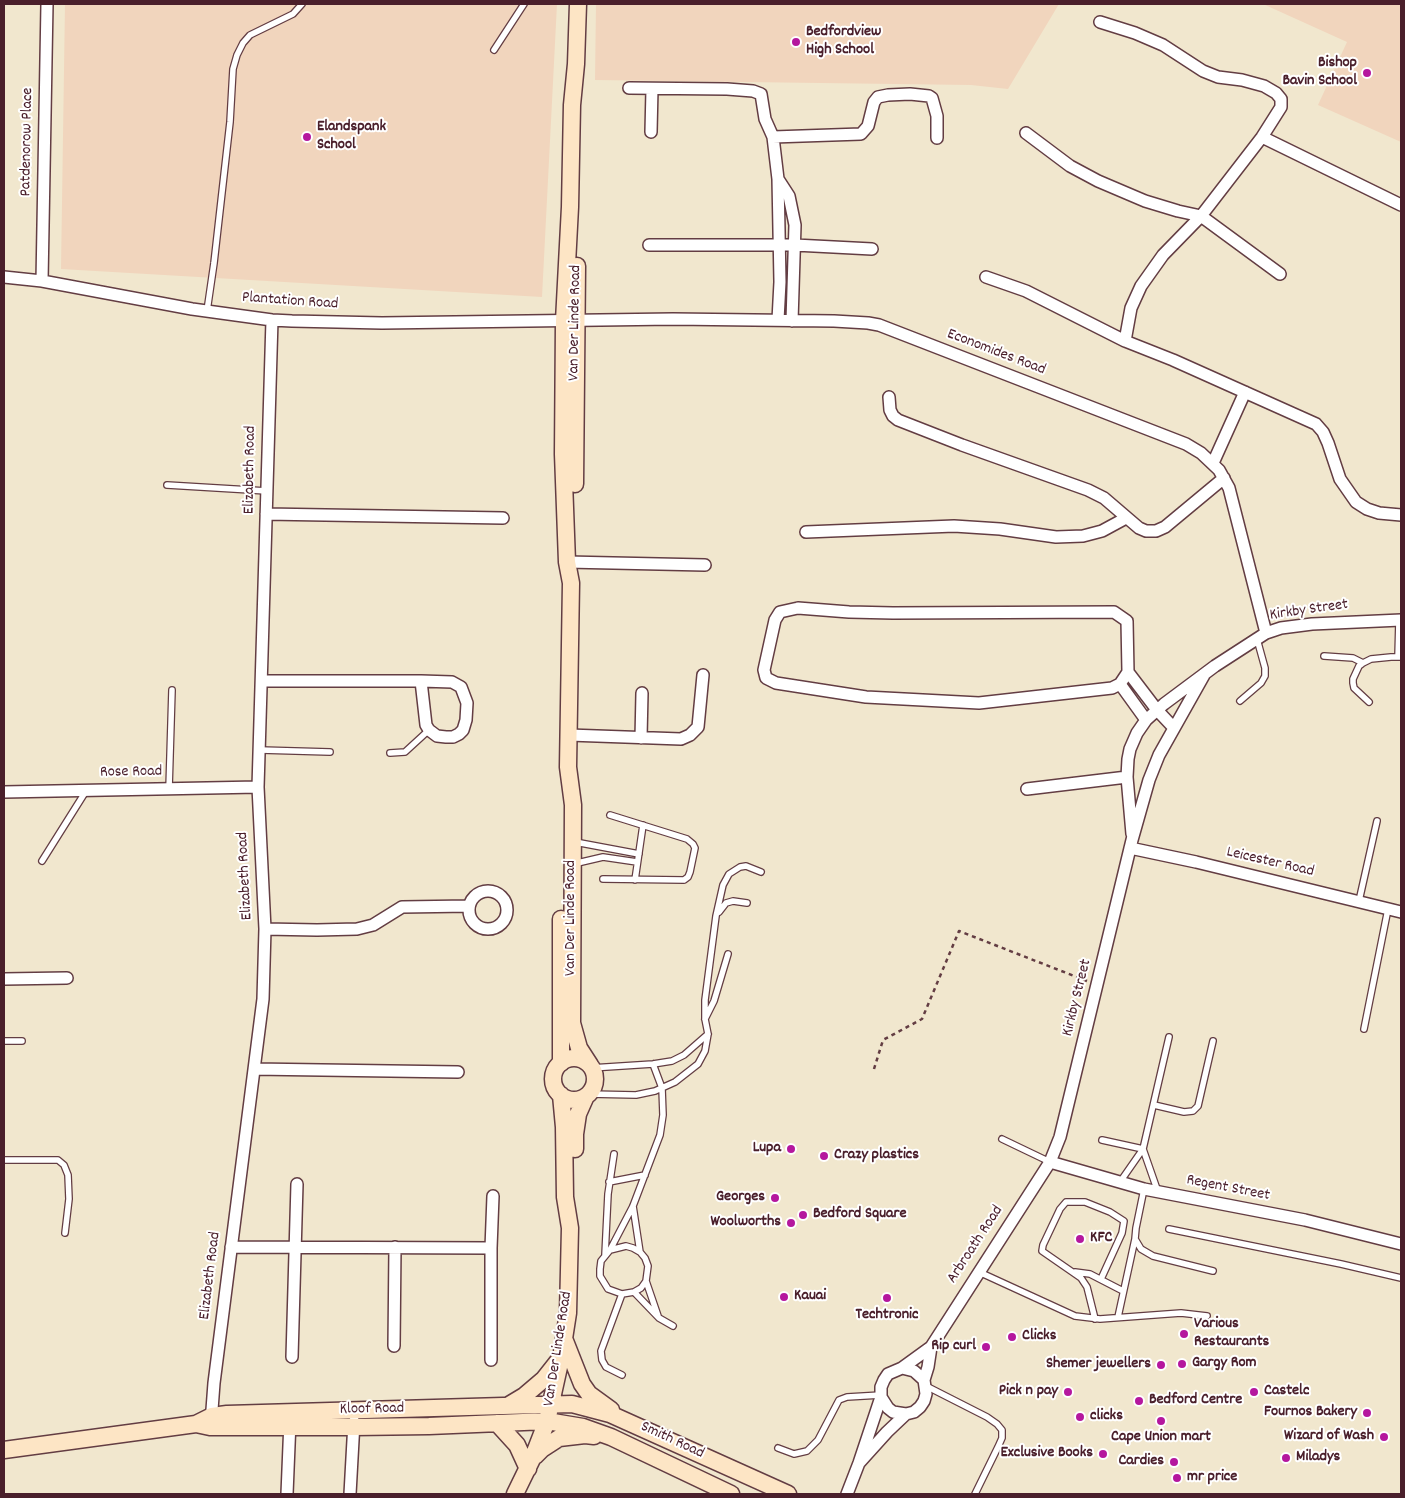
<!DOCTYPE html>
<html>
<head>
<meta charset="utf-8">
<style>
  body { margin:0 }
  #map { position:relative; width:1405px; height:1498px; overflow:hidden; background:#f1e7ce; font-family:Dekko,sans-serif }
  canvas { display:block }
  .frame { position:absolute; inset:0; border:5px solid #4a1f2b; pointer-events:none }
</style>
</head>
<body>
<div id="map">
<canvas width="1405" height="1498"></canvas>
<div class="frame"></div>
</div>
<script>
const g = document.querySelector('canvas').getContext('2d');
g.lineJoin = 'round';
function paint(path, color) { g.fillStyle = color; g.fill(path, 'evenodd'); }
const poly = rows => new Path2D(rows.map(r => 'M' + r).join(''));
function trace(path, color, width, dash) { g.strokeStyle = color; g.lineWidth = width; g.lineCap = dash ? 'butt' : 'round'; g.setLineDash(dash || []); g.stroke(path); }
function drawText(font, color, halo, rows, align = 'center') {
  g.font = font + ' Dekko,sans-serif'; g.lineWidth = 4; g.setLineDash([]); g.textBaseline = 'middle'; g.strokeStyle = halo; g.fillStyle = color; for (const [text, x, y, turn = 0] of rows) {
    g.save(); g.translate(x, y); g.rotate((+turn || 0) * Math.PI / 180); g.textAlign = isNaN(turn) ? turn : align; if (halo) g.strokeText(text, 0, 0); g.fillText(text, 0, 0); g.restore();
  }
}
paint(poly([
  [65,4,557,4,542,297,61,269],
  [596,4,1059,4,1008,89,971,85,595,80],
  [1263,4,1401,4,1401,142,1318,105,1347,42]
]), '#f1d5bd');
const service = poly([
  [494,50,524,4],
  [207,311,214,263,230,122,233,69,237,55,243,43,250,35,293,14,302,4],
  [167,485,267,491],
  [1324,656,1353,658,1363,663],
  [1398,657,1399,620],
  [1240,701,1261,683,1265,676,1265,668,1257,639],
  [1369,702,1354,688,1353,683,1353,679,1359,666,1363,663,1371,659,1391,657,1401,657],
  [260,750,330,752],
  [390,753,405,752,429,730],
  [169,789,172,690],
  [575,842,639,854],
  [42,861,86,791],
  [573,864,603,857,637,862],
  [603,879,684,880,688,877,690,872,695,848,693,844,687,839,610,815],
  [635,880,643,825],
  [1359,901,1377,821],
  [719,912,726,903,733,901,747,903],
  [705,1019,714,1001,728,954],
  [1364,1029,1388,909],
  [4,1041,22,1041],
  [591,1068,653,1064,672,1061,684,1055,708,1034],
  [588,1094,636,1095,655,1091,675,1082,698,1064,705,1051,708,1034,705,1019,705,1000,716,916,723,885,729,874,740,867,746,866,761,872],
  [1154,1105,1184,1112,1193,1111,1198,1106,1213,1041],
  [1002,1139,1050,1162],
  [1102,1140,1143,1149],
  [1143,1149,1158,1192],
  [4,1160,58,1160,64,1165,68,1175,69,1199,65,1233],
  [609,1182,645,1175],
  [1120,1182,1143,1149,1169,1037],
  [1144,1189,1136,1228,1135,1239,1141,1249,1153,1256,1213,1271],
  [633,1206,640,1252],
  [1169,1229,1341,1264,1401,1278],
  [610,1250,626,1246,633,1248,640,1252,645,1258,648,1266,646,1281,641,1288,634,1292,622,1294,608,1289,600,1276,600,1269,601,1261,610,1250,633,1206,660,1135,663,1115,662,1088,653,1064],
  [605,1255,608,1194,614,1154],
  [979,1272,1075,1316,1100,1319,1181,1313,1207,1316],
  [1075,1272,1090,1274,1123,1291],
  [646,1281,658,1316],
  [634,1292,659,1318,673,1326],
  [1118,1317,1135,1239],
  [1095,1319,1087,1287,1081,1278,1042,1251,1043,1245,1060,1209,1066,1202,1085,1202,1110,1212,1124,1221,1122,1233,1101,1279],
  [622,1375,606,1367,602,1360,601,1351,622,1294],
  [926,1386,987,1417,997,1424,1002,1430,1002,1438,998,1447,975,1494],
  [778,1448,794,1454,807,1451,818,1440,839,1400,847,1397,881,1395]
]);
const minor = poly([
  [1100,22,1135,33,1163,45,1203,71,1218,77,1242,80,1264,86,1276,93,1281,99,1281,107,1262,137,1201,216,1163,255,1141,286,1131,308,1125,341],
  [629,88,727,89,753,91,761,94,765,119,773,137,778,179,780,282,778,320],
  [651,132,652,89],
  [1026,133,1070,166,1098,181,1145,201,1178,211,1201,216,1280,274],
  [773,137,861,134,868,126,874,102,878,97,888,95,910,94,929,96,932,98,937,116,937,138],
  [1262,137,1401,205],
  [778,179,789,196,795,225,792,321],
  [649,245,795,245,872,249],
  [4,277,42,281,192,309,272,320,292,321,382,323,673,319,834,321,868,323,879,325,1186,444,1201,453,1219,470,1229,488,1266,633],
  [986,277,1026,291,1125,341,1173,360,1316,424,1323,432,1328,443,1340,479,1356,502,1367,509,1379,513,1401,515],
  [42,281,47,4],
  [889,397,890,410,893,416,898,420,962,445,1088,490,1104,498,1139,528,1146,531,1156,531,1165,527,1224,478],
  [1213,463,1245,392],
  [266,514,503,518],
  [806,532,954,526,1000,529,1056,537,1083,536,1102,531,1126,518],
  [567,562,705,565],
  [798,608,849,612,893,613,1114,612,1127,621,1128,672,1120,684,1112,688,979,703,866,697,776,683,766,678,764,670,775,620,780,612,798,608],
  [1128,672,1157,710,1174,728],
  [262,681,421,681,452,682,461,687,467,703,466,720,463,730,459,734,453,737,446,737,437,736,429,730,426,725,421,681],
  [1120,684,1146,720],
  [569,735,681,739,690,735,698,727,703,675],
  [641,738,642,693],
  [1027,789,1127,777],
  [4,792,258,787],
  [1132,834,1127,777,1128,759,1130,749,1137,733,1146,720,1164,704,1215,666,1266,633,1281,628,1312,624,1401,620],
  [1130,848,1196,862,1401,912],
  '469 910a19 19 0 1 1 38 0a19 19 0 1 1-38 0Z',
  [265,929,317,930,357,929,373,925,402,907,469,906],
  [4,979,67,978],
  [254,1069,458,1072],
  [1050,1162,1144,1189,1305,1220,1401,1244],
  [231,1247,491,1248],
  [394,1346,395,1247],
  [292,1357,297,1184],
  [491,1360,491,1248,493,1196],
  [902,1368,931,1347,1050,1162,1060,1137,1132,840,1149,780,1159,755,1204,675],
  [924,1380,928,1367,931,1347],
  [211,1423,214,1383,263,999,265,929,258,787,272,320],
  [859,1463,887,1432,906,1414,914,1412,920,1407,924,1401,926,1394,924,1380,914,1371,902,1368,888,1374,884,1380,881,1387,881,1397,888,1408,893,1412,906,1414],
  [287,1494,290,1421],
  [350,1494,354,1422],
  [847,1494,859,1463,881,1397]
]);
const secondary = poly([
  [578,4,576,64,572,105,570,207,564,321,563,454,567,562,571,583,568,767,573,805,572,1023,579,1048,590,1065],
  [575,484,577,266],
  '553 1079a21 21 0 1 1 42 0a21 21 0 1 1-42 0Z',
  [561,1063,561,919],
  [575,1149,575,1134,578,1114,586,1096],
  [565,1341,582,1384,589,1394,611,1410],
  [509,1405,524,1396,544,1379,559,1360],
  [497,1423,517,1445,528,1469],
  [196,1424,212,1416,227,1414,572,1404,610,1414,788,1494],
  [4,1450,196,1424,210,1427,354,1427,429,1426,547,1421,583,1427,611,1437,731,1494],
  [535,1456,542,1449,559,1438,585,1435,594,1436],
  [515,1494,533,1457,547,1421,561,1358,568,1313,570,1228,565,1197,564,1127,561,1095]
]);
trace(service, '#633d43', 8);
trace(minor, '#633d43', 14);
trace(secondary, '#633d43', 19);
trace(poly([
  [874,1069,883,1040,922,1019,959,931,1087,981]
]), '#633d43', 2.5, [4, 4]);
trace(service, '#fff', 5.5);
trace(minor, '#fff', 11);
trace(secondary, '#fde5c5', 16);
for (const [x, y, r, color] of [
  [796,42,5,"#b5179e"],
  [1367,73,5,"#b5179e"],
  [307,137,5,"#b5179e"],
  [791,1149,5,"#b5179e"],
  [824,1156,5,"#b5179e"],
  [775,1198,5,"#b5179e"],
  [803,1215,5,"#b5179e"],
  [791,1223,5,"#b5179e"],
  [1080,1239,5,"#b5179e"],
  [784,1297,5,"#b5179e"],
  [887,1298,5,"#b5179e"],
  [1184,1334,5,"#b5179e"],
  [1012,1337,5,"#b5179e"],
  [986,1347,5,"#b5179e"],
  [1182,1364,5,"#b5179e"],
  [1161,1365,5,"#b5179e"],
  [1068,1392,5,"#b5179e"],
  [1254,1392,5,"#b5179e"],
  [1139,1401,5,"#b5179e"],
  [1367,1413,5,"#b5179e"],
  [1080,1417,5,"#b5179e"],
  [1161,1421,5,"#b5179e"],
  [1384,1437,5,"#b5179e"],
  [1103,1454,5,"#b5179e"],
  [1286,1458,5,"#b5179e"],
  [1174,1462,5,"#b5179e"],
  [1177,1478,5,"#b5179e"]
]) { const dot = new Path2D(); dot.arc(x, y, r, 0, 2 * Math.PI); g.fillStyle = color; g.fill(dot); trace(dot, '#fff', 2); }
drawText('bold 16px', '#4a1f2b', '#fff', [
  ["Bedfordview",806,33],
  ["High School",806,51],
  ["Bishop",1357,64,"right"],
  ["Bavin School",1357,82,"right"],
  ["Elandspank",317,128],
  ["School",317,146],
  ["Lupa",781,1149,"right"],
  ["Crazy plastics",834,1156],
  ["Georges",765,1198,"right"],
  ["Bedford Square",813,1215],
  ["Woolworths",781,1223,"right"],
  ["KFC",1090,1239],
  ["Kauai",794,1297],
  ["Techtronic",887,1316,"center"],
  ["Various",1194,1325],
  ["Restaurants",1194,1343],
  ["Clicks",1022,1337],
  ["Rip curl",976,1347,"right"],
  ["Gargy Rom",1192,1364],
  ["Shemer jewellers",1151,1365,"right"],
  ["Pick n pay",1058,1392,"right"],
  ["Castelc",1264,1392],
  ["Bedford Centre",1149,1401],
  ["Fournos Bakery",1357,1413,"right"],
  ["clicks",1090,1417],
  ["Wizard of Wash",1374,1437,"right"],
  ["Cape Union mart",1161,1438,"center"],
  ["Exclusive Books",1093,1454,"right"],
  ["Miladys",1296,1458],
  ["Cardies",1164,1462,"right"],
  ["mr price",1187,1478]
], 'left');
drawText('16px', '#4a1f2b', '#fff', [
  ["Patdenorow Place",28,142,-89],
  ["Plantation Road",290,302,4],
  ["Van Der Linde Road",576,323,-89],
  ["Economides Road",996,353,21],
  ["Elizabeth Road",251,470,-89],
  ["Kirkby Street",1309,611,-8],
  ["Rose Road",131,773,-1],
  ["Leicester Road",1270,863,13],
  ["Elizabeth Road",246,876,-93],
  ["Van Der Linde Road",572,918,-90],
  ["Kirkby Street",1078,998,-76],
  ["Regent Street",1228,1189,11],
  ["Arbroath Road",976,1245,-57],
  ["Elizabeth Road",211,1276,-83],
  ["Van Der Linde Road",559,1349,-81],
  ["Kloof Road",372,1410,-1],
  ["Smith Road",672,1441,25]
]);
</script>
</body>
</html>
